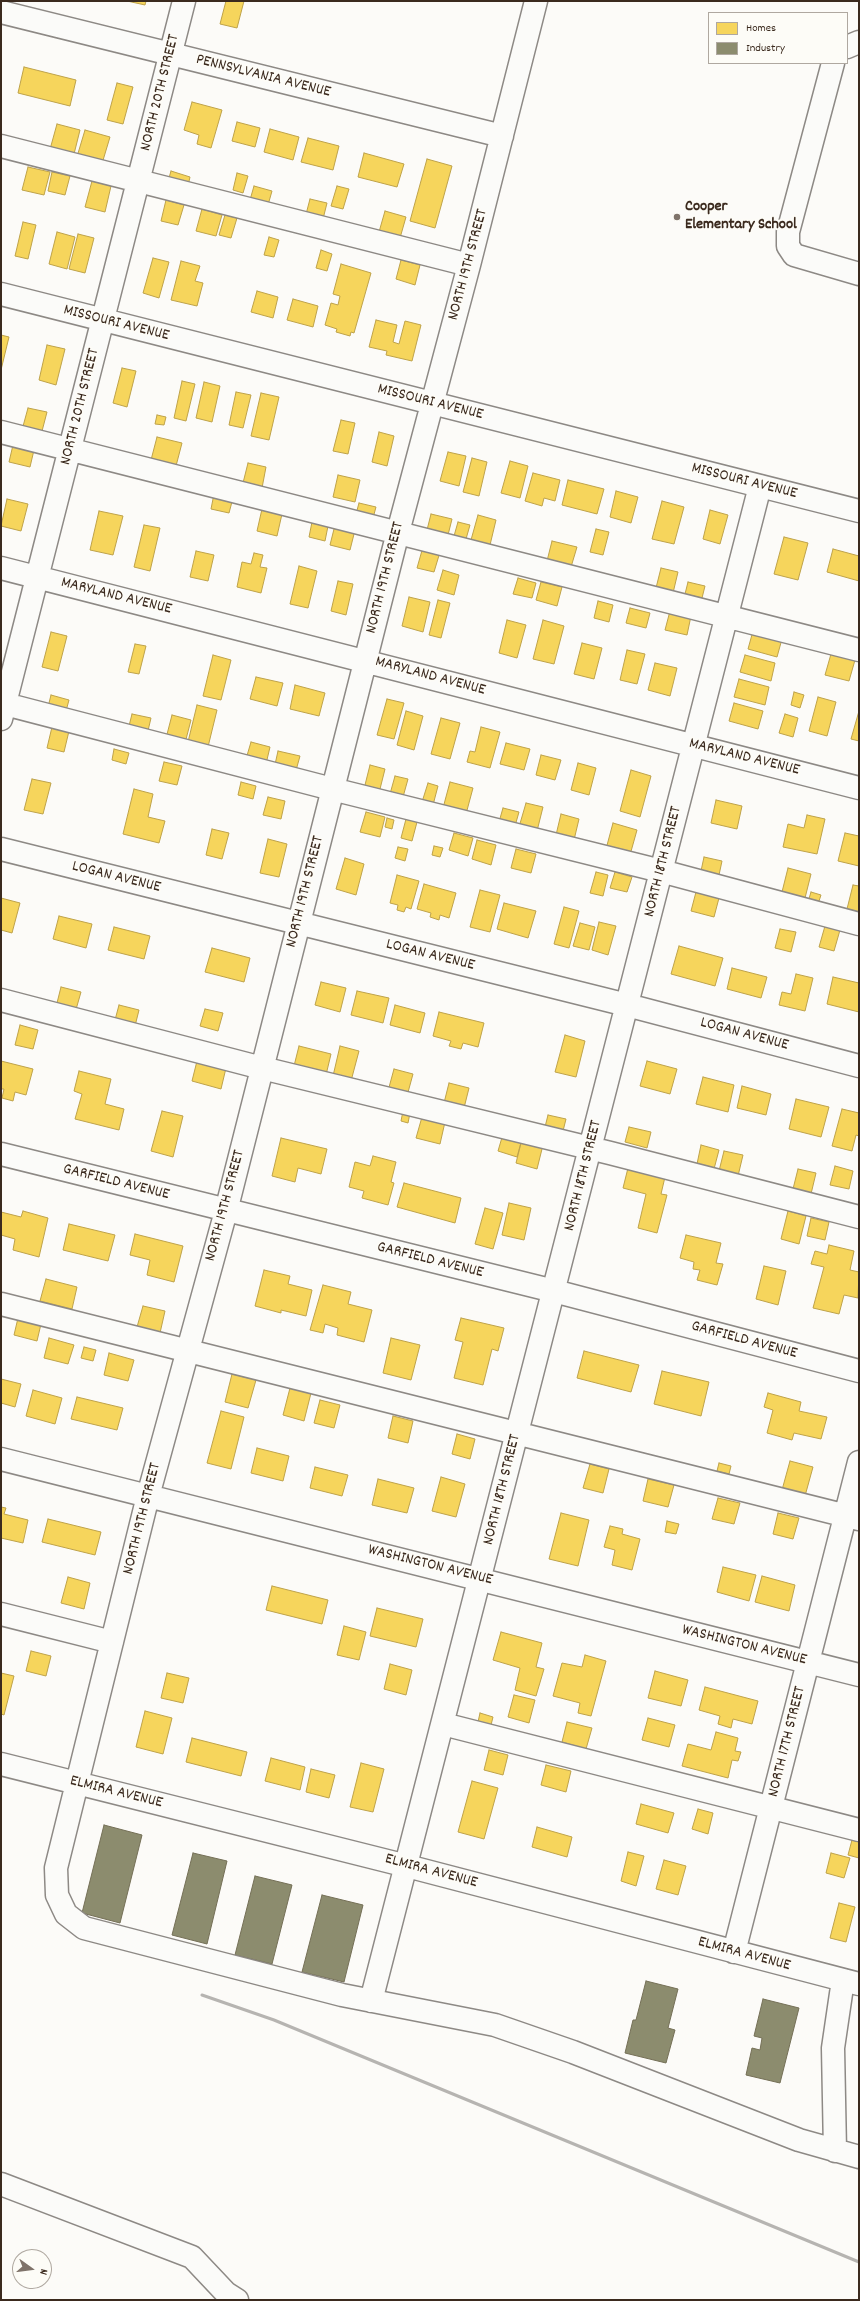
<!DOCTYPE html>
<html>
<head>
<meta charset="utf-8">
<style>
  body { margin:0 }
  #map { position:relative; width:860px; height:2301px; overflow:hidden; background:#fcfbf8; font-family:Dekko,sans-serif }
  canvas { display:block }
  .frame { position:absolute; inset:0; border:2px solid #3b2a1e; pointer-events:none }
  .legend { position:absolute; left:708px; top:12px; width:140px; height:52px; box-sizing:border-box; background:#fdfcf7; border:1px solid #afa8a0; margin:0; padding:5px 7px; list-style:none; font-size:12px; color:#3b2a1e }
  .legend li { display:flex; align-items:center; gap:8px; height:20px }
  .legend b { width:20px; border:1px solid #afa8a0 }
  .north { position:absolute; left:12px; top:2249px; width:40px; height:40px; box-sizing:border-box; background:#fdfcf7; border:1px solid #afa8a0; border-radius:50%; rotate:104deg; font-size:11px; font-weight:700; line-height:16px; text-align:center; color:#3b2a1e }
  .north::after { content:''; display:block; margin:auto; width:14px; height:18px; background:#7f736a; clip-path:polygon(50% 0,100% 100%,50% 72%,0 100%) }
</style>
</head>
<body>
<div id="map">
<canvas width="860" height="2301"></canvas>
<div class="frame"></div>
<ul class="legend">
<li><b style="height:11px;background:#f6d55c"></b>Homes</li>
<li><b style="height:11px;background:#8c8c6e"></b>Industry</li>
</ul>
<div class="north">N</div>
</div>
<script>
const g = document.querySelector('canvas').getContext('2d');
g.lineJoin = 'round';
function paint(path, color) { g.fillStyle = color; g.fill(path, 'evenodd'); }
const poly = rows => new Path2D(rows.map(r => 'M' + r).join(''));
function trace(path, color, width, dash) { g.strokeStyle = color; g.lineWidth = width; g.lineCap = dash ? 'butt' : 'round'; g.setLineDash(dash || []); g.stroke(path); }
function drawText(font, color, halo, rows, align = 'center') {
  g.font = font + ' Dekko,sans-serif'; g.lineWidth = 4; g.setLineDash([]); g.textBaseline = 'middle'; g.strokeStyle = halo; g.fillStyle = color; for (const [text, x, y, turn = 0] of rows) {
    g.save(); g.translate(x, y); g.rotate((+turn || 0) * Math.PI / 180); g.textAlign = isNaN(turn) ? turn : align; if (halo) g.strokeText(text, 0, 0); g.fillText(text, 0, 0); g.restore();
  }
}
const homes = poly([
  [127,1,146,1,145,5,127,1],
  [226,1,244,1,237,28,220,24,226,1],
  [24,67,76,80,70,106,18,93,24,67],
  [117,83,133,87,123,124,107,120,117,83],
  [192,102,222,110,211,148,197,144,199,135,184,130,192,102],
  [237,122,260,128,255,147,232,141,237,122],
  [57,124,80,130,73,158,49,153,57,124],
  [270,129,299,137,293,160,264,152,270,129],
  [85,130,110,137,101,167,76,160,85,130],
  [308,138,339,146,333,170,301,162,308,138],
  [364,153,404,164,397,187,358,177,364,153],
  [427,159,452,166,435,228,410,221,427,159],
  [28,167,50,172,44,195,22,190,28,167],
  [171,171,190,177,187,190,167,185,171,171],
  [52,172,70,176,65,195,48,191,52,172],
  [237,173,248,176,243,193,233,190,237,173],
  [92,181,111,186,105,212,85,207,92,181],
  [254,186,272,191,268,205,250,200,254,186],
  [337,186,349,189,343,209,331,206,337,186],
  [310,199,327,203,322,223,305,218,310,199],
  [166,200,184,205,178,225,161,221,166,200],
  [202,209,222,215,216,236,196,231,202,209],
  [385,211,406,217,400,238,379,232,385,211],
  [225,215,237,218,231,238,219,235,225,215],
  [23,222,36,225,28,259,15,256,23,222],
  [57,232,75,237,67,269,49,264,57,232],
  [78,234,94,238,85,273,69,269,78,234],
  [269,237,279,240,274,257,264,255,269,237],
  [321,250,332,254,327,271,316,268,321,250],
  [153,258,169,262,159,298,143,293,153,258],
  [401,260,420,265,415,285,396,279,401,260],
  [181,261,200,266,195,281,203,283,197,306,171,300,181,261],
  [341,264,371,273,354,333,351,332,350,336,336,332,337,329,325,325,331,303,338,305,340,296,333,294,341,264],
  [257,291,278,297,273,318,251,312,257,291],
  [293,299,318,306,313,327,287,320,293,299],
  [376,320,397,325,393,342,399,344,405,321,421,325,412,361,386,355,387,351,369,347,376,320],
  [1,335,9,337,1,370,1,335],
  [47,345,65,349,56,385,39,380,47,345],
  [122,368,136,371,127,407,113,403,122,368],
  [182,381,195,384,186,421,174,418,182,381],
  [204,382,220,386,212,422,196,418,204,382],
  [236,392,251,395,243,428,229,425,236,392],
  [261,393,279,397,269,440,251,436,261,393],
  [28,408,47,412,41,435,22,430,28,408],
  [157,415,166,417,164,425,155,424,157,415],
  [341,420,355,423,348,454,333,451,341,420],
  [379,432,394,436,387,466,372,462,379,432],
  [157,437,182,443,176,466,151,460,157,437],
  [13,445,34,450,30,467,9,462,13,445],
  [448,452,466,456,459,486,440,481,448,452],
  [472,458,487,462,479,496,463,492,472,458],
  [510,461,528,466,520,498,501,493,510,461],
  [248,463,266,467,262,488,243,483,248,463],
  [533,473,560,480,555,501,544,498,542,506,525,501,533,473],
  [338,475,360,480,355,502,333,497,338,475],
  [568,480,604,489,597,514,562,505,568,480],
  [616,491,638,497,631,523,610,517,616,491],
  [214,494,233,498,229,513,211,509,214,494],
  [7,499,28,504,21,531,1,526,7,499],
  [662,501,684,507,674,544,652,539,662,501],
  [359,503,376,507,373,518,356,514,359,503],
  [262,509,282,514,277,536,257,531,262,509],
  [710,510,728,515,720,544,703,539,710,510],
  [99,511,123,516,113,555,90,550,99,511],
  [431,514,452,519,447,539,426,534,431,514],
  [478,515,496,520,490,545,471,540,478,515],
  [313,517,329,521,325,541,309,537,313,517],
  [458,522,470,525,466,539,454,536,458,522],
  [144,525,160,528,150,571,134,567,144,525],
  [335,525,355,530,350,550,330,545,335,525],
  [596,529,609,532,603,555,590,552,596,529],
  [784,537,808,543,798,580,774,574,784,537],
  [552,541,577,547,571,567,547,561,552,541],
  [423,547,440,552,434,572,417,568,423,547],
  [833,549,859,556,859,581,827,572,833,549],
  [196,551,214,555,208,581,190,577,196,551],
  [254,553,263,555,260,567,267,568,261,593,237,587,242,562,251,564,254,553],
  [299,566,317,571,308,608,290,604,299,566],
  [661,568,678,572,673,593,656,588,661,568],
  [443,570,459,575,454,595,437,590,443,570],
  [518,578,536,583,532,598,513,594,518,578],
  [338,581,353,584,346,615,331,611,338,581],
  [541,582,562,587,557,606,536,600,541,582],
  [688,582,705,586,702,598,685,594,688,582],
  [409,597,430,602,423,632,402,626,409,597],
  [438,600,450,603,441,638,429,635,438,600],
  [598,601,613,605,609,622,594,618,598,601],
  [630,608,650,613,646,628,626,623,630,608],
  [670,611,691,616,687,635,665,630,670,611],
  [507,620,526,625,517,658,499,653,507,620],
  [543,620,564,626,554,664,533,659,543,620],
  [753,631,782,639,777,657,748,649,753,631],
  [51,632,67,636,58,671,42,667,51,632],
  [582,643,602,648,594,679,574,674,582,643],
  [135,644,146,646,139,674,128,672,135,644],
  [627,650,645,654,637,684,620,680,627,650],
  [831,654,855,660,849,681,825,675,831,654],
  [213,655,231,660,221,700,203,696,213,655],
  [745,655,775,663,771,681,740,672,745,655],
  [655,663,677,668,670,696,648,690,655,663],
  [256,677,283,683,277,706,250,699,256,677],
  [739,679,769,687,765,705,734,697,739,679],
  [295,685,325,693,319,716,290,709,295,685],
  [794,692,804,695,800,708,791,705,794,692],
  [51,695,69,700,66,711,48,707,51,695],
  [818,697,836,702,827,736,809,731,818,697],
  [387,699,404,703,394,739,377,735,387,699],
  [734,703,763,711,758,729,729,721,734,703],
  [197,705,217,710,207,751,187,746,197,705],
  [406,711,423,716,414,750,397,745,406,711],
  [859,711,859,741,851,739,859,711],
  [132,714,151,718,147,735,128,730,132,714],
  [785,714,798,718,793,737,779,733,785,714],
  [172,715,191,720,184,747,165,742,172,715],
  [441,718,460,723,450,759,431,754,441,718],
  [52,727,69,731,64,752,47,748,52,727],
  [481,727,500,732,490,768,467,762,470,751,475,752,481,727],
  [251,742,270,747,266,764,246,759,251,742],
  [506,743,530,749,524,770,500,764,506,743],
  [114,749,129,753,126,764,112,760,114,749],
  [278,751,300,756,295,774,274,769,278,751],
  [541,755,561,760,555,780,536,775,541,755],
  [164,762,182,766,177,785,159,781,164,762],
  [578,763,596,768,589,795,571,790,578,763],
  [370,765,385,769,379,793,364,789,370,765],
  [631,770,651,776,640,817,620,811,631,770],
  [395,776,408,779,403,797,390,794,395,776],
  [32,779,51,783,43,814,24,810,32,779],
  [241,782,256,786,253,799,238,795,241,782],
  [450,782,473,788,466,814,443,808,450,782],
  [428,783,438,786,433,805,422,802,428,783],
  [134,789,153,794,148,817,165,821,159,843,123,834,134,789],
  [268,797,285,801,281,819,263,815,268,797],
  [716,800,742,806,737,829,711,823,716,800],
  [526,803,543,807,537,831,519,827,526,803],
  [503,808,519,812,515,826,499,822,503,808],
  [366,812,385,817,380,837,360,832,366,812],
  [561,814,579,819,574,840,556,835,561,814],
  [807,815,825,819,817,854,783,847,788,824,804,828,807,815],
  [387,818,394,820,392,829,385,827,387,818],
  [406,819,417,822,412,841,401,838,406,819],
  [613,823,637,830,630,855,606,849,613,823],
  [212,829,229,833,222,859,206,855,212,829],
  [454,833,473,838,468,856,449,850,454,833],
  [845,833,859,836,859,866,838,861,845,833],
  [268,839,287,844,279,877,260,873,268,839],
  [477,840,496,845,491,865,472,859,477,840],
  [434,846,443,848,440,857,432,855,434,846],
  [398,847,408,849,405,861,395,858,398,847],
  [516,849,536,854,531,873,511,868,516,849],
  [704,857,722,861,719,875,701,871,704,857],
  [345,858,364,864,356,895,336,889,345,858],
  [788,868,811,874,804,902,781,896,788,868],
  [596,872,608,875,603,896,590,893,596,872],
  [615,872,632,877,627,892,610,888,615,872],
  [397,875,419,881,411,909,406,907,404,912,397,910,398,905,390,903,397,875],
  [424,884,456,893,449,918,440,915,439,920,430,917,431,913,417,909,424,884],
  [853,885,859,886,859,912,847,909,853,885],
  [480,890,500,895,490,932,470,927,480,890],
  [696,892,719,898,714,917,691,911,696,892],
  [811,892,821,895,818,904,808,902,811,892],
  [1,898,20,903,12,933,1,930,1,898],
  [504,903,536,911,528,938,497,929,504,903],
  [564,907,579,911,569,948,554,944,564,907],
  [59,916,92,924,86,948,53,939,59,916],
  [599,922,616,926,608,955,592,950,599,922],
  [580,923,595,927,589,950,573,946,580,923],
  [825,926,840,930,834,951,819,947,825,926],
  [114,927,150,936,144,959,108,950,114,927],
  [780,929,796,932,791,952,775,948,780,929],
  [679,946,723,958,715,986,671,974,679,946],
  [212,948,250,958,244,982,205,972,212,948],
  [732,968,767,977,761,998,727,989,732,968],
  [796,974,813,978,805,1011,779,1005,782,992,791,994,796,974],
  [833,977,859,983,859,1012,827,1004,833,977],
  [321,982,346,988,340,1012,315,1005,321,982],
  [61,987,81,992,75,1013,56,1007,61,987],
  [357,991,389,998,383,1023,351,1015,357,991],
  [119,1005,139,1010,135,1026,115,1020,119,1005],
  [395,1005,425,1013,420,1033,390,1025,395,1005],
  [205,1009,223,1013,218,1031,200,1026,205,1009],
  [439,1012,484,1023,478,1047,463,1043,461,1049,449,1046,451,1041,433,1036,439,1012],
  [20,1025,38,1030,33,1049,15,1045,20,1025],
  [565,1035,585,1041,576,1077,555,1072,565,1035],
  [299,1046,331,1054,326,1075,294,1066,299,1046],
  [340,1046,359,1051,351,1081,333,1076,340,1046],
  [1,1061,33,1069,26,1095,15,1092,13,1101,2,1098,4,1089,1,1089,1,1061],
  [197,1061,226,1068,221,1089,192,1081,197,1061],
  [647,1061,677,1069,670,1094,640,1086,647,1061],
  [394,1069,413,1074,407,1096,388,1091,394,1069],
  [79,1071,111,1079,105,1104,124,1109,119,1130,75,1119,82,1094,74,1091,79,1071],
  [703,1077,734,1085,728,1112,696,1104,703,1077],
  [449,1083,469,1088,464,1108,444,1103,449,1083],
  [742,1086,771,1094,766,1115,737,1108,742,1086],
  [796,1099,829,1107,821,1137,789,1129,796,1099],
  [842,1109,859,1113,859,1136,856,1135,852,1151,832,1146,842,1109],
  [162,1111,183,1116,173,1157,151,1151,162,1111],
  [403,1111,410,1113,408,1123,401,1121,403,1111],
  [548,1115,566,1119,562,1135,544,1131,548,1115],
  [422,1117,445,1122,440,1144,416,1138,422,1117],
  [629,1127,651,1132,647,1148,625,1142,629,1127],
  [503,1134,522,1139,517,1157,498,1151,503,1134],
  [281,1138,327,1149,321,1174,298,1168,295,1182,272,1176,281,1138],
  [522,1139,543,1145,537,1169,516,1163,522,1139],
  [701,1145,719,1150,714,1169,697,1164,701,1145],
  [724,1151,743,1155,738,1176,719,1171,724,1151],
  [373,1156,396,1162,391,1182,394,1183,388,1205,362,1198,364,1191,349,1187,355,1162,370,1166,373,1156],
  [835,1166,853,1171,849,1189,830,1185,835,1166],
  [628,1168,665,1177,661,1194,667,1195,657,1233,638,1228,646,1194,623,1188,628,1168],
  [798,1169,816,1173,811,1194,793,1189,798,1169],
  [404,1183,461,1198,455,1223,397,1207,404,1183],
  [509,1203,531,1208,524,1240,502,1235,509,1203],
  [485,1208,503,1213,493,1249,475,1244,485,1208],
  [23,1211,48,1218,39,1257,13,1250,15,1239,1,1235,1,1212,21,1217,23,1211],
  [788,1211,806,1216,799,1244,781,1239,788,1211],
  [811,1218,829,1222,825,1240,807,1236,811,1218],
  [69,1224,115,1235,108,1261,63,1250,69,1224],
  [135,1234,183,1246,174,1282,147,1275,150,1260,130,1255,135,1234],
  [686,1235,721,1243,716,1263,723,1264,717,1285,697,1280,700,1270,693,1269,694,1262,680,1258,686,1235],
  [829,1245,854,1251,850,1270,859,1272,858,1298,844,1295,839,1314,813,1308,824,1267,811,1264,815,1251,827,1254,829,1245],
  [764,1266,786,1271,778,1305,756,1299,764,1266],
  [264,1270,290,1276,288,1284,312,1290,306,1316,281,1310,281,1313,255,1306,264,1270],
  [46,1279,77,1287,72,1309,40,1301,46,1279],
  [323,1285,351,1292,348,1304,372,1310,364,1342,337,1335,338,1328,325,1324,323,1333,310,1330,323,1285],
  [143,1306,165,1311,160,1333,137,1327,143,1306],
  [18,1318,41,1324,37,1341,14,1335,18,1318],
  [461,1318,504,1328,498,1351,492,1349,483,1385,454,1378,463,1342,455,1340,461,1318],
  [49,1338,74,1345,68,1364,44,1358,49,1338],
  [391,1338,420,1345,411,1380,383,1373,391,1338],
  [84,1347,96,1350,93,1361,81,1358,84,1347],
  [584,1351,639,1365,631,1392,577,1378,584,1351],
  [109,1353,134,1360,128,1381,104,1375,109,1353],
  [662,1371,709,1382,701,1416,654,1404,662,1371],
  [232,1374,256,1380,248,1408,225,1402,232,1374],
  [1,1379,21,1384,15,1407,1,1403,1,1379],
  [290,1388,311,1393,304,1421,283,1415,290,1388],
  [33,1390,62,1398,55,1424,26,1416,33,1390],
  [768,1393,801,1402,799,1411,827,1417,821,1439,794,1433,792,1440,767,1433,773,1410,764,1407,768,1393],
  [77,1397,123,1408,117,1430,71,1419,77,1397],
  [320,1400,340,1405,334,1428,314,1423,320,1400],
  [221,1411,244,1417,231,1469,207,1463,221,1411],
  [393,1416,413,1421,408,1443,388,1438,393,1416],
  [457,1434,475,1439,470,1459,452,1454,457,1434],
  [257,1448,289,1456,283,1481,251,1473,257,1448],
  [790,1461,813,1467,805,1496,782,1490,790,1461],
  [719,1463,731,1466,729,1474,717,1471,719,1463],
  [590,1464,609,1469,603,1493,583,1488,590,1464],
  [315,1467,348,1475,342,1496,310,1488,315,1467],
  [441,1477,465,1484,456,1517,432,1511,441,1477],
  [378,1479,414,1488,407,1513,372,1505,378,1479],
  [648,1479,674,1485,668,1507,643,1501,648,1479],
  [718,1498,740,1503,734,1524,712,1519,718,1498],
  [1,1507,6,1508,4,1514,28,1520,23,1543,1,1538,1,1507],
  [561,1513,589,1520,578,1566,549,1559,561,1513],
  [778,1513,799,1518,793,1539,773,1534,778,1513],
  [48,1519,101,1532,95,1555,42,1542,48,1519],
  [667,1521,679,1524,676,1534,665,1532,667,1521],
  [610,1526,623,1529,622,1534,640,1539,632,1570,612,1565,615,1550,604,1547,610,1526],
  [723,1567,756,1575,749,1601,717,1592,723,1567],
  [762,1576,795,1585,789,1611,755,1602,762,1576],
  [68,1577,90,1583,84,1609,61,1603,68,1577],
  [272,1586,328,1600,322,1624,266,1610,272,1586],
  [377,1608,423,1619,416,1647,370,1636,377,1608],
  [344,1626,366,1632,359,1660,337,1655,344,1626],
  [501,1632,542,1643,536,1667,544,1669,536,1696,515,1690,520,1668,493,1660,501,1632],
  [31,1651,51,1656,46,1676,26,1671,31,1651],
  [585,1655,606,1661,591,1716,578,1713,580,1703,553,1696,562,1663,582,1667,585,1655],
  [390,1664,412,1670,406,1695,384,1689,390,1664],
  [655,1671,688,1680,681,1706,648,1698,655,1671],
  [1,1673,14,1676,4,1715,1,1714,1,1673],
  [167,1673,189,1678,183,1703,161,1698,167,1673],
  [705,1687,758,1701,752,1724,733,1719,731,1728,718,1724,720,1716,699,1710,705,1687],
  [514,1695,535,1700,529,1723,508,1717,514,1695],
  [145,1711,172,1718,163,1754,136,1747,145,1711],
  [480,1713,493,1717,491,1725,478,1722,480,1713],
  [648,1718,675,1725,669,1747,642,1740,648,1718],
  [567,1722,592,1728,586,1749,562,1742,567,1722],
  [716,1732,738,1738,735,1751,741,1752,738,1761,732,1760,728,1778,682,1766,688,1744,711,1750,716,1732],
  [192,1738,247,1752,241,1776,186,1762,192,1738],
  [489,1750,508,1755,503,1775,484,1770,489,1750],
  [271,1758,305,1767,300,1790,265,1781,271,1758],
  [361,1763,384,1769,373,1812,350,1807,361,1763],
  [546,1765,571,1771,566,1792,541,1785,546,1765],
  [311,1769,335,1775,329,1798,306,1792,311,1769],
  [472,1781,498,1788,484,1839,458,1832,472,1781],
  [641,1804,674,1813,668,1833,636,1824,641,1804],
  [698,1809,713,1813,708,1834,692,1829,698,1809],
  [537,1827,572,1837,567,1857,532,1847,537,1827],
  [852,1840,859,1842,859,1858,848,1855,852,1840],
  [628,1852,644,1856,636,1886,621,1881,628,1852],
  [831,1853,850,1858,844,1878,826,1873,831,1853],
  [664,1860,686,1866,678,1895,656,1889,664,1860],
  [839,1903,855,1907,846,1942,830,1938,839,1903]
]);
paint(homes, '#f6d55c');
trace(homes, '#bea249', 1);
const industry = poly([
  [104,1825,142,1835,120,1923,82,1913,104,1825],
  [193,1853,227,1861,207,1944,172,1935,193,1853],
  [255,1876,292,1885,272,1964,235,1955,255,1876],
  [322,1895,363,1905,344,1982,302,1972,322,1895],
  [646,1981,678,1989,668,2028,675,2030,666,2063,625,2053,633,2020,636,2020,646,1981],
  [763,1999,799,2008,780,2083,746,2075,752,2048,760,2050,762,2038,754,2036,763,1999]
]);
paint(industry, '#8c8c6e');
trace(industry, '#746f56', 1);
const minor = poly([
  [536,1,469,265,398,532,226,1211,148,1496,56,1868,57,1895,66,1914,84,1928,342,1995,495,2025,573,2052,799,2140,859,2157],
  [1,12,502,136],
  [847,47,859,42],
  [833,63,788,232,788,246,794,255,859,274],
  [1,146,469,265],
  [1,294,859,511],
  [1,432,859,650],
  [1,568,859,788],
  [1,703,332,789,661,871,859,924],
  [1,719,184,1],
  [1,849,627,1005,859,1066],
  [1,1000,262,1068,610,1153,859,1217],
  [1,1154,554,1291,859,1371],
  [1,1304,859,1519],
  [1,1459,859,1675],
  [1,1614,112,1642],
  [443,1724,859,1830],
  [1,1764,407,1866,859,1984],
  [734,1952,859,1462],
  [371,2001,760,486],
  [835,2151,833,2048,843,1980],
  [1,2184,192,2257,226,2293,237,2300]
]);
trace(minor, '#8d8985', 25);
trace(minor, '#fbfbf9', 22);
trace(poly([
  [202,1995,274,2020,859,2262]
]), '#b6b4b1', 3);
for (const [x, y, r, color] of [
  [677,217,4,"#7f736a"]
]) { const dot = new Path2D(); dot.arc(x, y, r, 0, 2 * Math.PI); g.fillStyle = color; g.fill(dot); trace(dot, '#fdfcf7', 1.5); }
drawText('16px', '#3b2a1e', '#fdfcf7', [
  ["PENNSYLVANIA AVENUE",263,77,14],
  ["NORTH 20TH STREET",161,93,-76],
  ["NORTH 19TH STREET",469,265,-75],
  ["MISSOURI AVENUE",116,324,14],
  ["MISSOURI AVENUE",430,403,14],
  ["NORTH 20TH STREET",81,407,-76],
  ["MISSOURI AVENUE",744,482,14],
  ["NORTH 19TH STREET",386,578,-76],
  ["MARYLAND AVENUE",116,597,14],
  ["MARYLAND AVENUE",430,677,15],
  ["MARYLAND AVENUE",744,758,14],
  ["NORTH 18TH STREET",664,862,-76],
  ["LOGAN AVENUE",116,878,14],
  ["NORTH 19TH STREET",306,892,-76],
  ["LOGAN AVENUE",430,956,14],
  ["LOGAN AVENUE",744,1035,15],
  ["NORTH 18TH STREET",584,1176,-76],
  ["GARFIELD AVENUE",116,1183,14],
  ["NORTH 19TH STREET",226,1206,-75],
  ["GARFIELD AVENUE",430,1261,14],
  ["GARFIELD AVENUE",744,1341,15],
  ["NORTH 18TH STREET",503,1490,-76],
  ["NORTH 19TH STREET",143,1519,-76],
  ["WASHINGTON AVENUE",430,1566,14],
  ["WASHINGTON AVENUE",744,1646,14],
  ["NORTH 17TH STREET",788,1742,-76],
  ["ELMIRA AVENUE",116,1793,14],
  ["ELMIRA AVENUE",431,1872,15],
  ["ELMIRA AVENUE",744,1955,15]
]);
drawText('bold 16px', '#3b2a1e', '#fdfcf7', [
  ["Cooper",685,208],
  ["Elementary School",685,226]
], 'left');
</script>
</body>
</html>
